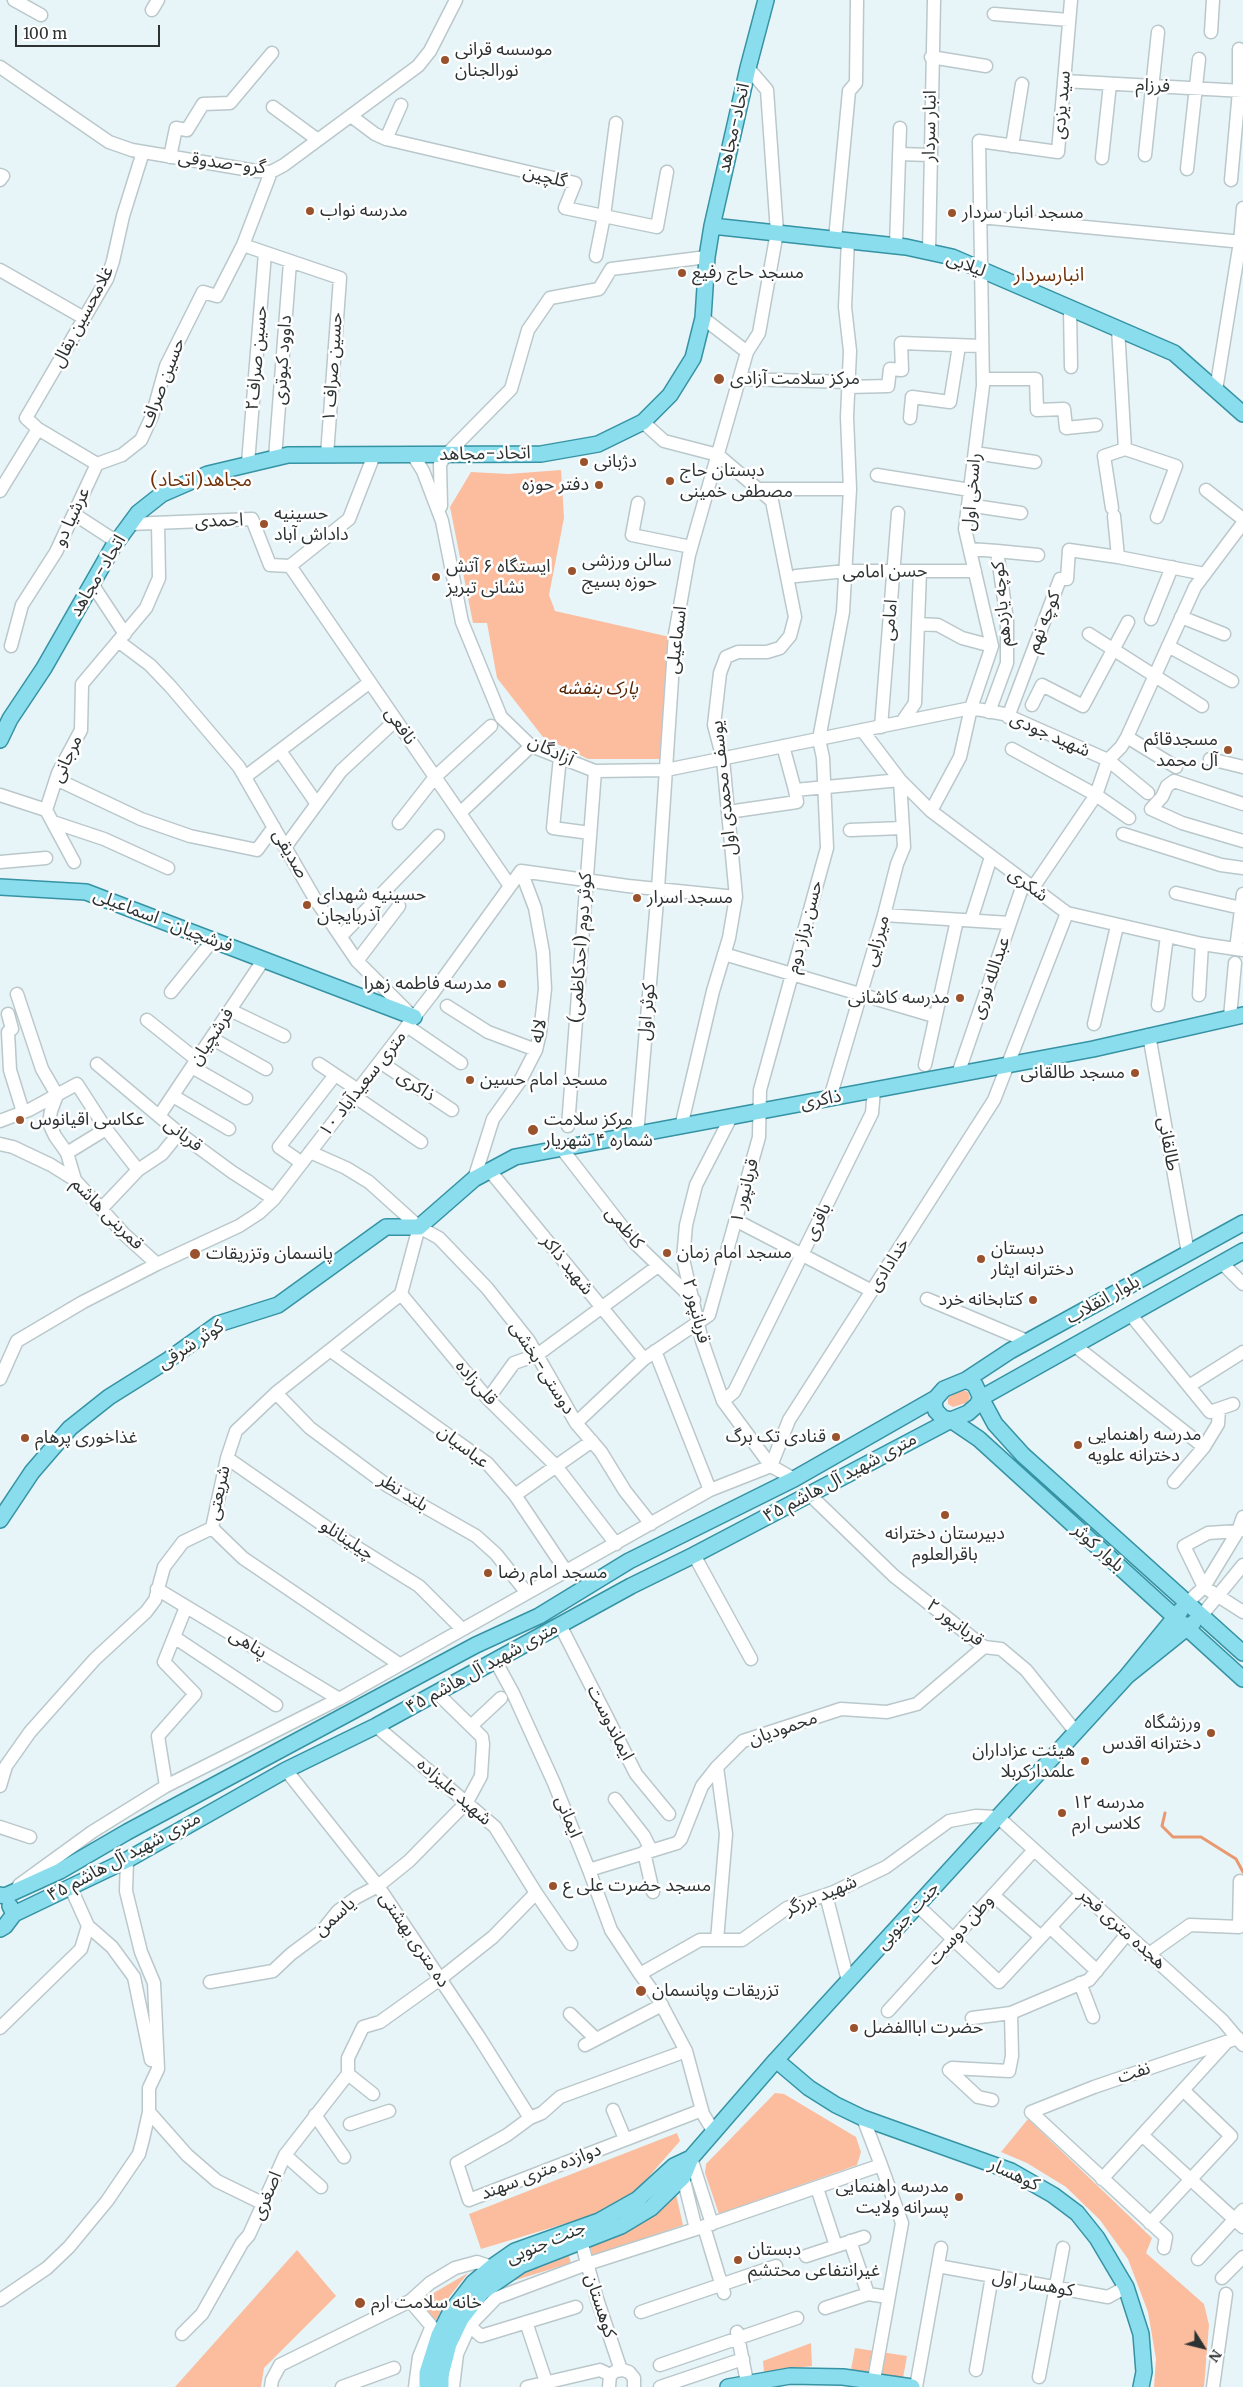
<!DOCTYPE html>
<html>
<head>
<meta charset="utf-8">
<style>
  body { margin:0 }
  #map { position:relative; width:1243px; height:2387px; overflow:hidden; background:#e7f5f9; font-family:Merriweather,serif }
  canvas { display:block }
  .north { position:absolute; left:1178px; top:2322px; width:50px; height:50px; -webkit-text-stroke:4px #fff; paint-order:stroke; rotate:126deg; font-size:14px; font-weight:700; line-height:20px; text-align:center; color:#2d3233 }
  .north::after { content:''; display:block; margin:auto; width:18px; height:22px; background:#2d3233; clip-path:polygon(50% 0,100% 100%,50% 72%,0 100%) }
  .scale { position:absolute; left:15px; top:25px; width:145px; height:22px; box-sizing:border-box; border:2px solid #2d3233; border-top:0; padding-left:6px; font-size:15px; line-height:18px; white-space:nowrap; color:#2d3233; -webkit-text-stroke:4px #fff; paint-order:stroke }
</style>
</head>
<body>
<div id="map">
<canvas width="1243" height="2387"></canvas>
<div class="north">N</div>
<div class="scale">100 m</div>
</div>
<script>
const g = document.querySelector('canvas').getContext('2d');
g.lineJoin = 'round';
function paint(path, color) { g.fillStyle = color; g.fill(path, 'evenodd'); }
const poly = rows => new Path2D(rows.map(r => 'M' + r).join(''));
function trace(path, color, width, dash) { g.strokeStyle = color; g.lineWidth = width; g.lineCap = dash ? 'butt' : 'round'; g.setLineDash(dash || []); g.stroke(path); }
function drawText(font, color, halo, rows, align = 'center') {
  g.font = font + ' Merriweather,"Noto Sans Arabic",serif'; g.lineWidth = 5; g.setLineDash([]); g.textBaseline = 'middle'; g.strokeStyle = halo; g.fillStyle = color; for (const [text, x, y, turn = 0] of rows) {
    g.save(); g.translate(x, y); g.rotate((+turn || 0) * Math.PI / 180); g.textAlign = isNaN(turn) ? turn : align; if (halo) g.strokeText(text, 0, 0); g.fillText(text, 0, 0); g.restore();
  }
}
paint(poly([
  [561,470,564,518,549,595,555,611,670,637,660,759,588,759,543,737,497,678,487,623,473,623,450,507,471,472,508,474],
  [961,1389,968,1392,970,1398,966,1403,953,1407,948,1404,948,1399,950,1396],
  [775,2093,784,2094,856,2137,861,2152,857,2165,719,2214,705,2173,706,2164],
  [1028,2119,1152,2238,1146,2253,1204,2304,1209,2325,1204,2387,1154,2387,1156,2359,1148,2312,1128,2259,1100,2220,1066,2187,1027,2163,1001,2152],
  [677,2133,680,2141,638,2189,597,2214,481,2249,469,2214],
  [675,2190,683,2225,593,2256,590,2246,637,2224],
  [297,2250,336,2296,264,2368,261,2387,175,2387],
  [568,2252,571,2263,506,2283,505,2279],
  [468,2273,446,2301,433,2326,418,2302],
  [811,2343,812,2366,764,2372,763,2361],
  [855,2348,907,2356,903,2378,851,2370]
]), '#fbbd9e');
trace(poly([
  [1165,1813,1162,1826,1173,1837,1201,1837,1236,1859,1243,1872]
]), '#e99970', 3);
const minor = poly([
  [14,0,41,15],
  [152,10,158,0],
  [994,14,1069,20],
  [1211,32,1213,0],
  [931,57,986,66],
  [0,67,109,142,132,150,256,171,271,172,284,165,418,66,430,51,456,0],
  [1064,81,1243,91],
  [273,107,318,140],
  [351,116,375,134,386,139,575,183,565,208,657,227,667,172],
  [386,139,401,105],
  [1012,146,1022,84],
  [899,154,930,155],
  [1145,155,1158,32],
  [170,157,176,128,187,130,203,104,230,103,272,53],
  [1102,158,1110,84],
  [1187,169,1199,59],
  [271,172,243,245,340,278,327,455],
  [0,175,3,176,0,180],
  [1231,180,1239,91,1239,49],
  [980,217,1243,242],
  [835,239,849,91,856,83,857,0],
  [896,246,900,128],
  [929,252,934,0],
  [596,256,604,216,616,123],
  [0,270,84,318],
  [1070,308,1071,367],
  [747,352,759,333,777,232,767,90,748,68],
  [741,379,849,382],
  [983,379,1036,379,1037,410,1064,409,1066,428,1096,425],
  [848,387,888,386,890,369,902,370,901,343,981,346],
  [1216,390,1240,242,1243,208],
  [910,418,912,397,950,402,959,346],
  [643,422,664,441,718,455,772,501,795,617,790,636,780,648,767,652,738,652,726,657,720,673,714,725,723,759,736,897,729,938,713,991,681,1127],
  [1125,449,1176,466,1157,517],
  [975,453,1035,462],
  [413,455,423,471,442,521,462,622,501,717,531,746,595,771,666,770,971,708,1004,714,1108,760,1121,747,1127,737,1195,587,1243,523],
  [275,458,290,262],
  [248,463,265,253],
  [97,464,122,455,141,440,152,416,166,366,203,292,217,296,243,245],
  [877,475,970,490],
  [757,489,850,489],
  [1206,490,1243,519],
  [0,491,38,429],
  [638,503,632,535,691,547],
  [968,505,1021,513],
  [441,506,440,464,446,455,511,389,528,330,550,298,599,289,611,269,707,257],
  [1112,508,1104,456,1125,449,1118,328],
  [74,514,117,542],
  [1114,516,1118,557,1205,574],
  [130,524,252,519,270,565,290,566,349,519,374,455],
  [970,549,997,551,1007,620,1007,663,989,712],
  [997,551,1038,555],
  [290,566,510,886],
  [796,576,846,571,975,571],
  [92,584,125,634],
  [1181,617,1224,634],
  [1151,619,1172,567],
  [918,624,938,625,962,638,992,646],
  [1089,634,1202,706],
  [118,641,150,665,171,687,239,767,315,899,357,961,410,1014],
  [11,646,22,605,56,552,97,464,38,429,26,418,107,279,113,261,123,216,143,152],
  [1168,646,1232,681],
  [1032,705,1042,685,1083,706,1128,622],
  [1008,717,1060,579,1067,579,1069,550,1118,557],
  [902,722,915,703,920,571],
  [881,727,898,513],
  [862,730,900,780,931,811,1067,913,1202,944,1243,950],
  [1127,737,1176,767],
  [783,746,795,790],
  [1012,749,1096,795,1129,818],
  [280,751,317,804],
  [560,757,553,828,590,833],
  [1210,759,1243,767],
  [245,777,370,682],
  [56,779,141,819,190,836,257,850,274,827],
  [0,795,46,810],
  [1243,804,1174,781,1167,786,1162,797,1151,809,1182,823,1243,841],
  [931,811,960,757,971,708,992,646,965,529,983,386,979,141,1058,152,1071,0],
  [728,812,797,802,795,790,900,780,904,847,897,864,884,915,830,1098],
  [460,813,531,746],
  [53,822,104,839,168,868],
  [399,823,435,777,491,726],
  [850,830,903,828],
  [1123,834,1221,865,1243,868],
  [286,846,341,771,396,720],
  [0,862,46,858],
  [74,862,46,810,58,773,81,730,82,684,146,608,159,578,158,523],
  [1032,889,1096,795,1108,760,1148,793],
  [1176,893,1241,908],
  [884,915,1010,923],
  [971,920,991,857],
  [341,936,438,836],
  [1236,949,1243,894],
  [724,954,934,1016],
  [357,961,399,906],
  [171,992,213,940],
  [17,994,42,1069,57,1095,51,1111,49,1123,55,1136,67,1153,75,1180],
  [1199,995,1202,944],
  [1158,1005,1167,936],
  [447,1006,488,1032,536,1050],
  [230,1010,284,1036],
  [8,1014,12,1029,8,1032,10,1070,23,1112],
  [1230,1017,1235,963],
  [147,1020,197,1060],
  [1094,1024,1117,926],
  [407,1026,461,1063],
  [1149,1035,1188,1253],
  [211,1038,266,1069],
  [380,1062,452,1110],
  [97,1064,179,1133,232,1172,274,1199],
  [319,1064,358,1090],
  [925,1065,957,920],
  [192,1067,246,1098],
  [958,1074,1024,882],
  [173,1096,229,1129],
  [354,1096,421,1142],
  [159,1116,264,959],
  [731,1117,696,1185,686,1225,683,1259,702,1341,723,1401,771,1466,794,1479],
  [0,1121,29,1110,77,1084,106,1129,138,1170],
  [568,1126,595,771],
  [637,1135,658,889,675,634,689,555,747,352,703,318],
  [0,1144,13,1147,51,1165,75,1180,124,1234,157,1264],
  [562,1149,635,1243,694,1300],
  [310,1152,346,1168,369,1182,419,1227,439,1238,487,1288,529,1341,576,1423,601,1452,625,1491,651,1524],
  [67,1153,106,1129],
  [302,1163,279,1147,335,1075],
  [490,1171,644,1359],
  [474,1179,493,1119,520,1081,536,1050,540,1033,545,989,543,952,535,908,521,871],
  [102,1208,138,1170,162,1154,179,1133],
  [737,1221,872,1291],
  [1222,1263,1243,1284],
  [401,1294,488,1399,556,1466,616,1544],
  [927,1299,1027,1341],
  [1130,1314,1210,1412,1233,1404],
  [1074,1345,1204,1447],
  [331,1351,487,1463,515,1495,566,1571],
  [655,1351,710,1490],
  [0,1379,17,1341,83,1302,157,1264,239,1226,259,1213,274,1199,432,994,521,871,628,886,736,897],
  [1189,1386,1243,1352],
  [276,1393,310,1428,388,1486,476,1536,496,1554,527,1593],
  [488,1399,514,1363,537,1355,658,1266],
  [723,1401,734,1392,872,1113,874,1090],
  [576,1423,644,1359,709,1315,759,1137,760,1090,827,848,823,758,819,739,843,612,850,489,847,417,850,351,845,307,848,240],
  [227,1458,342,1538,419,1586,462,1629],
  [771,1466,789,1420,994,1100,1067,913],
  [1174,1482,1204,1447,1218,1424,1219,1410],
  [809,1494,894,1576,984,1647,1001,1649,1026,1670,1075,1731],
  [515,1495,592,1441],
  [1243,1517,1238,1531,1208,1533,1184,1546,1204,1587,1243,1612],
  [212,1528,243,1558,399,1664],
  [694,1555,751,1659],
  [157,1589,339,1699],
  [1187,1603,1204,1587,1238,1531,1243,1530],
  [1202,1615,1243,1565],
  [560,1625,636,1774,669,1814],
  [174,1637,276,1705],
  [495,1660,513,1693,554,1783,589,1870,611,1930,640,1974],
  [376,1726,495,1827,536,1893],
  [471,1726,501,1698],
  [286,1770,378,1886,479,2037,530,2118],
  [0,1786,6,1766,30,1732,95,1659,146,1612,155,1600,164,1567,183,1542,212,1528,227,1458,236,1431,276,1393,401,1294,419,1227],
  [166,1786,158,1736,195,1694,164,1662,186,1607],
  [615,1799,644,1836,651,1850],
  [0,1827,30,1837],
  [644,1852,653,1892],
  [589,1870,677,1843,681,1839,702,1786,717,1767,743,1741,841,1709,887,1712,917,1704,984,1647],
  [19,1885,92,1832,166,1786,339,1699,710,1490,771,1466],
  [70,1886,88,1926,112,1947,134,1977,151,2060],
  [826,1895,848,1981],
  [993,1895,1041,1937],
  [918,1906,999,1982,1082,1893],
  [1050,1927,1097,1971],
  [717,1940,726,1834,717,1767],
  [1149,1954,1190,1925,1239,1927,1240,1881],
  [210,1982,273,1971,291,1954,322,1931,338,1911,357,1897,378,1886,409,1861,467,1802,481,1776,483,1744,482,1737,436,1692],
  [1080,1983,1093,2017],
  [888,2011,1034,1850],
  [570,2014,596,2039],
  [972,2018,1011,2013,1089,1980,1127,1934],
  [0,2028,81,1949,88,1926],
  [585,2045,662,2005],
  [686,2051,560,2097,542,2113,530,2118,507,2135,457,2163,469,2200,702,2110],
  [348,2074,373,2094],
  [992,2100,978,2097,949,2070,952,2068,1009,2071,1012,2056,1011,2013],
  [613,2110,625,2139],
  [149,2112,187,2155,217,2181,262,2203],
  [315,2115,344,2157],
  [350,2124,389,2111],
  [714,2132,703,2114,686,2051,659,2000,640,1974,700,1940,742,1940,787,1908,834,1892,886,1867,949,1821,976,1816,998,1817,1223,2021,1243,2045],
  [1142,2135,1243,2227],
  [285,2155,321,2187],
  [691,2158,712,2224],
  [683,2177,696,2229],
  [1102,2179,1225,2044],
  [817,2188,836,2246],
  [1150,2223,1231,2136,1183,2090],
  [704,2227,724,2293],
  [581,2241,597,2299,621,2370],
  [850,2241,868,2294],
  [1164,2248,1166,2237,1031,2112,1094,2087,1238,2038],
  [806,2256,864,2237],
  [1198,2259,1243,2210],
  [938,2266,1108,2297,1126,2287],
  [1222,2278,1243,2257],
  [0,2300,47,2268,69,2247,107,2201,139,2154,143,2139,149,2112,149,2088,158,2069,154,1983,141,1952,126,1891,127,1860],
  [825,2308,868,2294,888,2297],
  [641,2312,776,2266],
  [464,2321,481,2336,576,2307],
  [526,2322,546,2382],
  [737,2332,747,2382],
  [182,2334,202,2314,242,2243,249,2235,285,2155,348,2074,348,2058,363,2027,380,2022,440,1979,493,1937,536,1893,571,1944],
  [439,2335,410,2301,430,2283,455,2268,477,2262,492,2267],
  [660,2365,797,2318],
  [976,2370,992,2276],
  [1039,2377,1063,2248],
  [874,2380,902,2223,881,2165],
  [271,2387,272,2380,280,2365,410,2301],
  [342,2387,394,2368],
  [415,2387,419,2357,431,2328],
  [453,2387,457,2354,470,2325,496,2298,587,2264,696,2229,881,2165,863,2118],
  [527,2387,600,2370,610,2375],
  [609,2387,610,2375,616,2371,623,2370,629,2372,634,2378,634,2387],
  [660,2387,743,2359],
  [916,2387,941,2248],
  [1213,2387,1226,2294]
]);
const major = poly([
  [712,226,906,247,952,257,1174,353,1243,414],
  [0,740,10,719,44,668,113,547,138,513,162,494,208,474,288,455,541,454,598,444,643,422,670,395,693,358,703,318,707,257,712,226,748,68,766,0],
  [0,887,86,892,414,1017],
  [1243,1251,981,1398,995,1424,1023,1455,1243,1653],
  [966,1380,1010,1351,1243,1223],
  [0,1520,32,1472,70,1428,109,1397,168,1360,218,1324,278,1305,386,1227,419,1227,474,1179,515,1157,1093,1049,1243,1015],
  [1181,1610,1127,1676,1193,1623],
  [0,1895,5,1896,60,1871,127,1832,476,1645,539,1616,629,1561,794,1479,936,1398],
  [14,1914,127,1860,286,1770,376,1726,631,1586,694,1555,892,1451,951,1420,968,1413,977,1405,981,1398,975,1385,966,1380,944,1389,936,1398,934,1404,936,1411,943,1418,951,1420,979,1439,1243,1679],
  [0,1929,5,1926,14,1914,10,1906],
  [776,2060,809,2088,836,2105,863,2118,1011,2171,1053,2195,1077,2213,1097,2238,1126,2287,1141,2334,1144,2372,1141,2387],
  [427,2387,427,2373,439,2335,450,2313,473,2283,492,2267,515,2251,599,2221,638,2199,674,2166,691,2158],
  [441,2387,441,2375,449,2344,461,2319,482,2292,521,2265,621,2226,651,2208,683,2177,691,2158,776,2060,1127,1676],
  [728,2387,790,2376,843,2377,912,2387]
]);
trace(minor, '#bac8cb', 15);
trace(major, '#3693a4', 18);
trace(minor, '#fff', 12);
trace(major, '#89dded', 15);
for (const [x, y, r, color] of [
  [445,60,5,"#99522b"],
  [310,211,5,"#99522b"],
  [952,213,5,"#99522b"],
  [682,273,5,"#99522b"],
  [719,379,6,"#99522b"],
  [584,462,5,"#99522b"],
  [670,481,5,"#99522b"],
  [599,485,5,"#99522b"],
  [264,524,5,"#99522b"],
  [572,571,5,"#99522b"],
  [436,577,5,"#99522b"],
  [1228,750,5,"#99522b"],
  [637,898,5,"#99522b"],
  [307,905,5,"#99522b"],
  [502,984,5,"#99522b"],
  [960,998,5,"#99522b"],
  [1135,1073,5,"#99522b"],
  [470,1080,5,"#99522b"],
  [20,1120,5,"#99522b"],
  [533,1130,6,"#99522b"],
  [667,1253,5,"#99522b"],
  [195,1254,6,"#99522b"],
  [981,1259,5,"#99522b"],
  [1033,1300,5,"#99522b"],
  [836,1437,5,"#99522b"],
  [25,1438,5,"#99522b"],
  [1078,1445,5,"#99522b"],
  [945,1515,5,"#99522b"],
  [488,1573,5,"#99522b"],
  [1211,1733,5,"#99522b"],
  [1085,1761,5,"#99522b"],
  [1062,1813,5,"#99522b"],
  [553,1886,5,"#99522b"],
  [641,1991,6,"#99522b"],
  [854,2028,5,"#99522b"],
  [959,2197,5,"#99522b"],
  [738,2260,5,"#99522b"],
  [360,2303,6,"#99522b"]
]) { const dot = new Path2D(); dot.arc(x, y, r, 0, 2 * Math.PI); g.fillStyle = color; g.fill(dot); trace(dot, '#fff', 2); }
drawText('18px', '#2d3233', '#fff', [
  ["موسسه قرانی",455,50],
  ["نورالجنان",455,71],
  ["مدرسه نواب",320,211],
  ["مسجد انبار سردار",962,213],
  ["مسجد حاج رفیع",692,273],
  ["مرکز سلامت آزادی",730,379],
  ["دژبانی",594,462],
  ["دبستان حاج",680,471],
  ["مصطفی خمینی",680,492],
  ["دفتر حوزه",589,485,"right"],
  ["حسینیه",274,514],
  ["داداش آباد",274,535],
  ["سالن ورزشی",582,561],
  ["حوزه بسیج",582,582],
  ["ایستگاه ۶ آتش",446,567],
  ["نشانی تبریز",446,588],
  ["مسجدقائم",1218,740,"right"],
  ["آل محمد",1218,761,"right"],
  ["حسینیه شهدای",317,895],
  ["آذربایجان",317,916],
  ["مسجد اسرار",647,898],
  ["مدرسه فاطمه زهرا",492,984,"right"],
  ["مدرسه کاشانی",950,998,"right"],
  ["مسجد طالقانی",1125,1073,"right"],
  ["مسجد امام حسین",480,1080],
  ["عکاسی اقیانوس",30,1120],
  ["مرکز سلامت",544,1120],
  ["شماره ۴ شهریار",544,1141],
  ["دبستان",991,1249],
  ["دخترانه ایثار",991,1270],
  ["مسجد امام زمان",677,1253],
  ["پانسمان وتزریقات",206,1254],
  ["کتابخانه خرد",1023,1300,"right"],
  ["مدرسه راهنمایی",1088,1435],
  ["دخترانه علویه",1088,1456],
  ["قنادی تک برگ",826,1437,"right"],
  ["غذاخوری پرهام",35,1438],
  ["دبیرستان دخترانه",945,1534,"center"],
  ["باقرالعلوم",945,1555,"center"],
  ["مسجد امام رضا",498,1573],
  ["ورزشگاه",1201,1723,"right"],
  ["دخترانه اقدس",1201,1744,"right"],
  ["هیئت عزاداران",1075,1751,"right"],
  ["علمدارکربلا",1075,1772,"right"],
  ["مدرسه ۱۲",1072,1803],
  ["کلاسی ارم",1072,1824],
  ["مسجد حضرت علی ع",563,1886],
  ["تزریقات وپانسمان",652,1991],
  ["حضرت اباالفضل",864,2028],
  ["مدرسه راهنمایی",949,2187,"right"],
  ["پسرانه ولایت",949,2208,"right"],
  ["دبستان",748,2250],
  ["غیرانتفاعی محتشم",748,2271],
  ["خانه سلامت ارم",371,2303]
], 'left');
drawText('18px', '#2d3233', '#fff', [
  ["فرزام",1153,86,3],
  ["سید یزدی",1062,105,-85],
  ["انبار سردار",930,126,-89],
  ["اتحاد-مجاهد",734,128,-77],
  ["گرو-صدوقی",222,163,7],
  ["گلچین",545,177,14],
  ["لیلابی",966,265,21],
  ["غلامحسین بقال",83,317,-62],
  ["حسین صراف۲",257,358,-85],
  ["داوود کبوتری",283,360,-86],
  ["حسین صراف ۱",333,367,-86],
  ["حسین صراف",163,383,-69],
  ["اتحاد-مجاهد",485,454,-1],
  ["راسخی اول",972,492,-85],
  ["عرشیا دو",72,517,-65],
  ["احمدی",219,521,-2],
  ["حسن امامی",885,572,-1],
  ["اتحاد-مجاهد",98,576,-59],
  ["کوچه یازدهم",1002,604,-95],
  ["امامی",890,620,-85],
  ["کوچه نهم",1044,622,-69],
  ["اسماعیلی",677,640,-83],
  ["نافعی",400,726,55],
  ["شهید جودی",1050,735,24],
  ["آزادگان",551,751,26],
  ["مرجانی",67,759,-65],
  ["یوسف محمدی اول",724,788,-96],
  ["صدیقی",290,854,60],
  ["شکری",1028,885,37],
  ["فرشچیان- اسماعیلی",163,921,21],
  ["حسن بزاز دوم",805,927,-75],
  ["میرزایی",877,941,-74],
  ["کوثر دوم (احدکاظمی)",581,948,-86],
  ["عبدالله نوری",991,978,-71],
  ["کوثر اول",647,1012,-85],
  ["لاله",539,1031,-80],
  ["فرشچیان",212,1037,-56],
  ["۱۰ متری سعیدآباد",363,1084,-52],
  ["ذاکری",416,1086,34],
  ["ذاکری",821,1100,-11],
  ["قربانی",183,1135,38],
  ["طالقانی",1168,1144,80],
  ["قربانپور ۱",745,1191,-75],
  ["قمربنی هاشم",107,1214,45],
  ["باقری",818,1222,-64],
  ["کاظمی",624,1228,50],
  ["شهید ذاکر",567,1265,51],
  ["خدادادی",889,1265,-57],
  ["بلوار انقلاب",1103,1300,-29],
  ["قربانپور ۲",696,1311,76],
  ["کوثر شرقی",191,1345,-33],
  ["دوستی-بخشی",542,1368,58],
  ["قلی‌زاده",476,1383,49],
  ["عباسیان",463,1447,37],
  ["۴۵ متری شهید آل هاشم",840,1478,-28],
  ["شریعتی",219,1493,-78],
  ["بلند نظر",403,1493,32],
  ["چیلینانلو",347,1540,33],
  ["بلوار کوثر",1098,1548,42],
  ["قربانپور ۲",955,1623,37],
  ["پناهی",248,1644,31],
  ["۴۵ متری شهید آل هاشم",482,1668,-29],
  ["ایماندوست",610,1723,63],
  ["محمودیان",783,1729,-19],
  ["شهید علیزاده",454,1792,41],
  ["ایمانی",568,1817,68],
  ["۴۵ متری شهید آل هاشم",124,1857,-28],
  ["شهید برزگر",821,1896,-23],
  ["جنت جنوبی",908,1916,-48],
  ["یاسمن",335,1917,-42],
  ["هجده متری فجر",1122,1929,42],
  ["وطن دوست",961,1930,-48],
  ["ده متری بهشتی",414,1940,56],
  ["نفت",1134,2073,-18],
  ["دوازده متری سهند",541,2172,-21],
  ["کوهسار",1014,2175,25],
  ["اصغری",267,2196,-67],
  ["جنت جنوبی",546,2243,-23],
  ["کوهسار اول",1033,2284,10],
  ["کوهستان",600,2306,72]
]);
drawText('italic 18px', '#572505', '#fff', [
  ["پارک بنفشه",598,689]
]);
drawText('19px', '#70320a', '#fff', [
  ["انبارسردار",1049,276],
  ["مجاهد(اتحاد)",201,481]
]);
</script>
</body>
</html>
